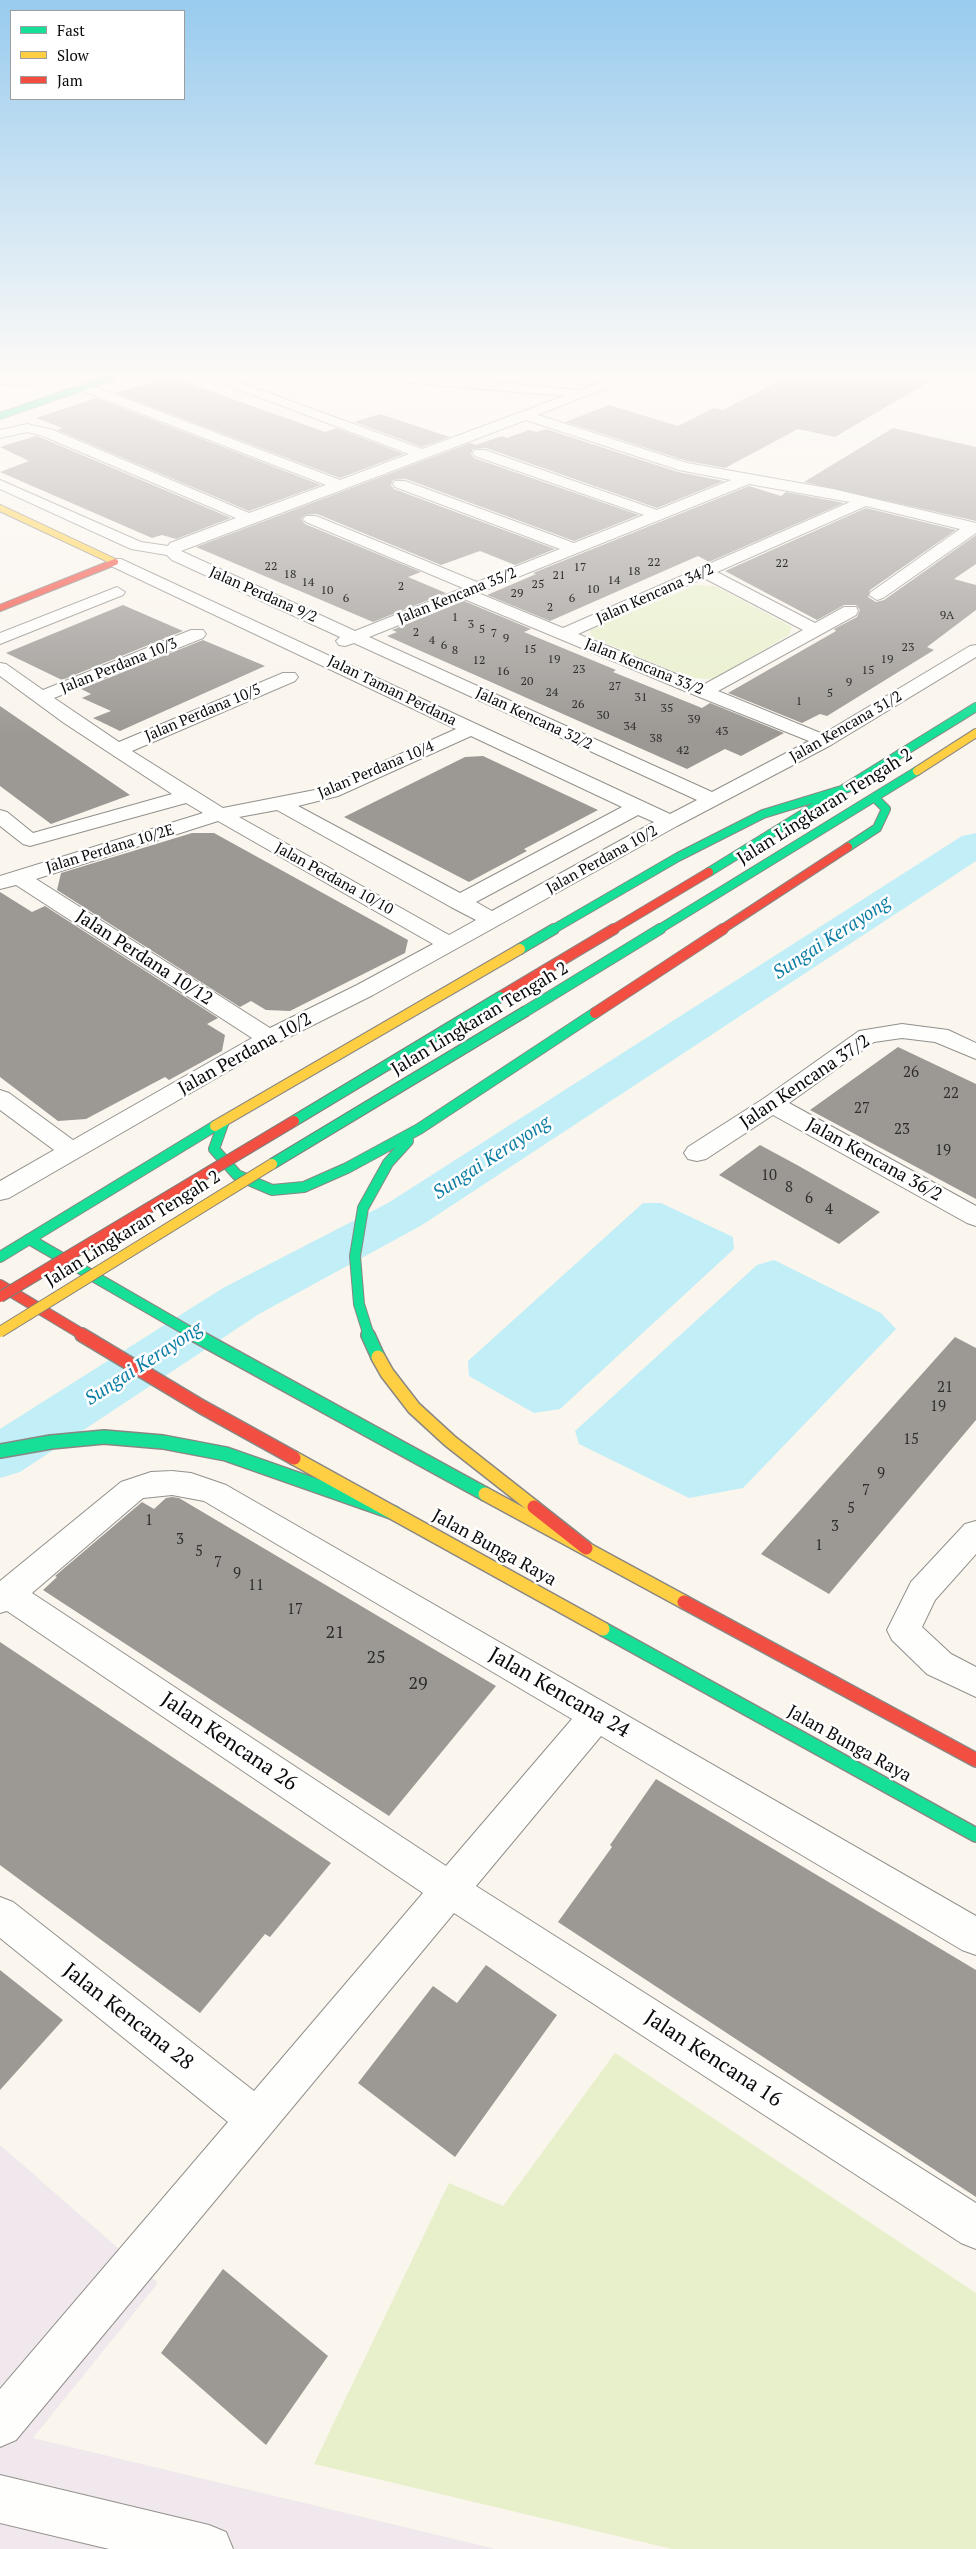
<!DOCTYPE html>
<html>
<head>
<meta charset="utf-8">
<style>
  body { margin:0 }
  #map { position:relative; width:976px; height:2549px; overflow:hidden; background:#faf5ed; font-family:"PT Serif",serif }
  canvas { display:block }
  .legend { position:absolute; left:10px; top:10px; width:175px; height:90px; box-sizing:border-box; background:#fff; border:1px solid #9d9d9d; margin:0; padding:6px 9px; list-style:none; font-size:15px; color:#0a0a0a }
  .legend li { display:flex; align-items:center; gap:10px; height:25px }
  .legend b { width:25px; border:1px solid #9d9d9d }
</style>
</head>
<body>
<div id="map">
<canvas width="976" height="2549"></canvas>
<ul class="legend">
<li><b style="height:6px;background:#16e098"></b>Fast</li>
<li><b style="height:6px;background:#ffcf43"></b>Slow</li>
<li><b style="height:6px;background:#f24e42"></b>Jam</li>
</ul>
</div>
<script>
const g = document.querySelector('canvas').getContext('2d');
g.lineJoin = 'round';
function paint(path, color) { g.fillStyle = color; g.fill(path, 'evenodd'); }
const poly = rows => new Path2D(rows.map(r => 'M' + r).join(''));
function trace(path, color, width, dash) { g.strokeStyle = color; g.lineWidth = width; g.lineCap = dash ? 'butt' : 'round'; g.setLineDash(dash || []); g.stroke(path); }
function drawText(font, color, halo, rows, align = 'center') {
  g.font = font + ' "PT Serif",serif'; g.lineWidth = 5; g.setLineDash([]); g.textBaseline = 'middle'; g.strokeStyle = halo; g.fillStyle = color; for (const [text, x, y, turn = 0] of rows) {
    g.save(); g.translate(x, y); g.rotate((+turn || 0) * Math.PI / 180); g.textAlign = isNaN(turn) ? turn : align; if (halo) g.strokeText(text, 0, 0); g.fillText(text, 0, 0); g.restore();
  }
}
paint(poly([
  [0,2145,158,2283,33,2438,496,2549,0,2549]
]), '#f0e8ec');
paint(poly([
  [696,585,715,586,792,627,789,635,713,679,690,678,591,637,590,630],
  [615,2053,976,2293,976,2549,672,2549,314,2464,449,2183,503,2206]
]), '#e8f0cb');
paint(poly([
  [643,1203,661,1203,733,1237,734,1249,560,1409,534,1413,469,1376,468,1361],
  [774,1260,881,1313,896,1329,743,1488,689,1498,579,1444,575,1431,757,1265]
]), '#c1eef7');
paint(poly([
  [976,833,976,861,422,1225,259,1314,20,1472,0,1478,0,1429,223,1288,388,1203,962,836,976,833]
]), '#c1eef7');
paint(poly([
  [171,377,325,432,336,428,404,454,340,478,115,393],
  [787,377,937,377,835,437,798,429,725,468,687,461,565,422,609,405,678,426,714,408,723,410],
  [96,398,321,485,249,511,57,430,62,428,36,418],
  [380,414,450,437,422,447,354,422],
  [893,428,976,447,976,521,804,482],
  [546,429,678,472,724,481,657,508,486,448,473,449,471,454,474,458,639,515,574,541,406,479,393,480,391,485,394,489,555,549,515,565,480,551,441,565,317,514,305,515,301,519,305,524,421,572,408,577,446,593,373,622,196,547,470,443,476,445,502,436,507,438,529,430,536,432],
  [36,436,42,438,231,518,176,539,162,535,152,538,0,472,29,461,0,447],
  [749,486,781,496,786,492,844,503,709,562,698,556,550,621,487,595,536,574,533,573],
  [866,508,956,530,870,590,868,597,876,602,884,600,976,535,976,564,954,579,976,585,976,610,927,647,934,650,827,716,820,714,802,723,728,693,836,631,834,629,857,617,860,610,856,605,844,605,817,620,725,571],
  [464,601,531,629,524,632,616,670,613,672,702,708,710,703,784,733,741,756,725,749,687,769,387,636,397,632,392,630],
  [123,605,183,631,62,680,6,653],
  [203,640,265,666,120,731,93,718,111,711,82,698,91,694,81,689],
  [0,706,70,754,130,795,51,824,0,786],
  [483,756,598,810,524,849,527,851,469,882,344,817,465,757],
  [192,833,214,833,408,940,405,953,290,1011,266,1010,251,1001,240,1007,57,890,61,873],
  [0,892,32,912,45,906,218,1018,207,1024,225,1035,222,1051,169,1080,165,1077,86,1119,58,1121,0,1077],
  [898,1047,976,1084,976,1199,810,1110],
  [760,1145,797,1165,880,1212,839,1244,719,1175],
  [955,1337,976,1348,976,1420,829,1594,761,1554],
  [172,1497,179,1498,496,1686,389,1816,43,1590,57,1577,55,1576,142,1502,154,1509,166,1498],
  [0,1642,331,1863,270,1937,265,1934,200,2013,0,1865],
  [656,1779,976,1970,976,2197,558,1922,612,1847,610,1845],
  [486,1965,557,2015,455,2157,358,2083,433,1986,457,2003],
  [0,1970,63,2020,0,2090],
  [223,2269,328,2356,266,2445,161,2353]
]), '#9c9894');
const street = poly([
  [0,377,28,378,35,382,28,386,0,384,0,377],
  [206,377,225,377,422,449,564,396,391,381,385,377,439,377,580,390,614,377,633,377,538,415,687,463,833,489,976,523,976,533,883,598,877,600,869,595,871,592,960,529,866,506,717,572,815,623,844,607,856,607,858,611,856,615,718,691,823,734,970,646,976,645,976,657,831,745,677,826,373,995,277,1043,9,1198,0,1200,0,1181,54,1150,0,1110,0,1090,9,1093,73,1140,252,1038,16,885,0,889,0,876,203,813,186,803,37,844,30,846,23,844,0,826,0,810,7,812,33,833,172,794,64,723,0,676,0,663,6,664,43,690,191,630,203,630,206,634,203,638,54,698,119,742,283,673,295,673,298,677,295,681,132,751,223,808,325,788,456,729,109,565,107,562,109,559,121,559,670,814,697,800,354,643,345,646,339,645,336,641,340,637,172,560,167,555,131,549,0,489,0,480,141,542,168,546,170,543,236,518,43,436,27,432,0,438,0,430,27,424,53,430,249,513,326,485,80,390,78,387,80,384,85,383,340,480,409,454,206,377],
  [526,420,679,470,731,480,657,510,485,450,475,450,473,453,475,456,644,515,574,543,405,481,395,481,393,484,395,487,560,549,477,582,316,516,306,516,303,519,306,522,463,588,355,631,181,551,526,420],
  [749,484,850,502,563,628,478,593,749,484],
  [704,578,803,630,703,685,578,634,704,578],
  [464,599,697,696,809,741,712,792,369,637,464,599],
  [471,736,622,807,460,893,298,806,338,796,471,736],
  [277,810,451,907,476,920,449,935,239,817,277,810],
  [638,815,654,822,492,911,476,902,638,815],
  [218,821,433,944,357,985,270,1028,36,879,218,821],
  [117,587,125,592,123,595,0,644,0,633,117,587],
  [902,1024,948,1030,976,1043,976,1059,935,1042,902,1038,874,1042,789,1103,976,1206,976,1226,967,1223,773,1115,706,1159,697,1161,688,1159,684,1153,688,1147,763,1099,859,1031,902,1024],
  [172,1471,191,1473,226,1485,976,1916,976,1955,962,1950,601,1736,476,1886,976,2203,976,2249,961,2243,454,1913,16,2440,0,2447,0,2389,228,2122,0,1938,0,1897,13,1902,254,2091,423,1893,7,1611,0,1613,0,1581,121,1482,151,1472,172,1471],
  [172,1495,204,1501,572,1719,446,1866,32,1593,143,1498,172,1495],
  [976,1521,976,1554,935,1600,922,1627,951,1654,976,1667,976,1697,927,1674,892,1640,887,1630,911,1582,965,1524,976,1521],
  [0,2475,209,2525,226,2532,233,2549,109,2549,0,2523,0,2475]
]);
const fastFar3 = poly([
  [0,416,113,377]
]);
const fastFar2 = poly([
  [848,847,877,828,886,809,875,798],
  [709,872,976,707],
  [552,930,678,857,763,814,848,788],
  [658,930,917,771]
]);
const fastFar1 = poly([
  [520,949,554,929],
  [526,1011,660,929],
  [224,1121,214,1149,237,1175,272,1190,304,1187,347,1168,419,1129,595,1013],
  [29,1239,197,1336],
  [0,1257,215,1126],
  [369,1336,359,1304,355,1256,363,1208,388,1163,408,1141]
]);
const fast = poly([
  [195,1335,485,1494],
  [368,1335,378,1357],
  [0,1451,51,1442,104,1437,163,1442,226,1454,394,1513],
  [603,1629,976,1835]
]);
const slowFar3 = poly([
  [0,508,115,562]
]);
const slowFar2 = poly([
  [917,771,976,733]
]);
const slowFar1 = poly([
  [215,1126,520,949]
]);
const slow = poly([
  [378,1357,387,1373,414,1408,450,1441,534,1507],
  [294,1458,603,1629],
  [485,1494,684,1602]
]);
const jamFar3 = poly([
  [0,608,115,562]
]);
const jamFar2 = poly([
  [612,930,709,872],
  [721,930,848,847]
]);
const jamFar1 = poly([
  [500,997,614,929],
  [595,1013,723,929],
  [0,1285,85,1336]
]);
const jam = poly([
  [82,1335,202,1407,294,1458],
  [534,1507,586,1548],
  [684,1602,976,1760]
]);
trace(street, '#92908c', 2);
trace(fastFar3, '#898683', 8);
trace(fastFar2, '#898683', 10);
trace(fastFar1, '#898683', 12);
trace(fast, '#898683', 16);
trace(slowFar3, '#898683', 8);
trace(slowFar2, '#898683', 10);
trace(slowFar1, '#898683', 12);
trace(slow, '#898683', 16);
trace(jamFar3, '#898683', 8);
trace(jamFar2, '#898683', 10);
trace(jamFar1, '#898683', 12);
trace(jam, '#898683', 16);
paint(street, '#fefefc');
trace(fastFar3, '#16e098', 6);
trace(fastFar2, '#16e098', 8);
trace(fastFar1, '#16e098', 10);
trace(fast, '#16e098', 13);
trace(slowFar3, '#ffcf43', 6);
trace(slowFar2, '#ffcf43', 8);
trace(slowFar1, '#ffcf43', 10);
trace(slow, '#ffcf43', 13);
trace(jamFar3, '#f24e42', 6);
trace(jamFar2, '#f24e42', 8);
trace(jamFar1, '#f24e42', 10);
trace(jam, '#f24e42', 13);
const fastBridge = poly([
  [294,1121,500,997],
  [272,1164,526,1011]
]);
const slowBridge = poly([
  [0,1332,272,1164]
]);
const jamBridge = poly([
  [0,1297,294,1121]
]);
trace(fastBridge, '#7f7d7a', 12, []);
trace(slowBridge, '#7f7d7a', 12, []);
trace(jamBridge, '#7f7d7a', 12, []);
trace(fastBridge, '#16e098', 10);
trace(slowBridge, '#ffcf43', 10);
trace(jamBridge, '#f24e42', 10);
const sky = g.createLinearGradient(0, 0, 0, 734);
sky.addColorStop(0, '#98cbee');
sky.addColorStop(0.51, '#fdfaf7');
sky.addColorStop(1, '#fdfaf700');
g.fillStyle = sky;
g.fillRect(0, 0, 976, 734);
drawText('12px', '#2e2e2c', null, [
  ["22",654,563],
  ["22",782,564],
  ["22",271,567],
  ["17",580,568],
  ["18",634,572],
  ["18",290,575],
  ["21",559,576],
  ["14",614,581],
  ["14",308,583],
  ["25",538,585],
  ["2",401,587],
  ["10",593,590],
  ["10",327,591],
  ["29",517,594],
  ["6",346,599],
  ["6",572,599],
  ["2",550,608],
  ["9A",947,616],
  ["1",455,618],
  ["3",471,625],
  ["5",482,630],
  ["2",416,633],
  ["7",494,634],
  ["9",506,639],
  ["4",432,641],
  ["6",444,646],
  ["23",908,648],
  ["15",530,650],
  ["8",455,651],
  ["19",554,660],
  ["19",887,660],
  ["12",479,661],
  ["23",579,670],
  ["15",868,671],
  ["16",503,672],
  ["20",527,682],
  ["9",849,683],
  ["27",615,687],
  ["24",552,693],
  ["5",830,694],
  ["31",641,698],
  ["1",799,702],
  ["26",578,705],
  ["35",667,709],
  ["30",603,716],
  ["39",694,720],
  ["34",630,727],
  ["43",722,732],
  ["38",656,739],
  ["42",683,751]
]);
drawText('15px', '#0a0a0a', '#fff', [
  ["Jalan Kencana 34/2",655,594,-24],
  ["Jalan Perdana 9/2",263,595,24],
  ["Jalan Kencana 35/2",457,596,-22],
  ["Jalan Perdana 10/3",119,666,-22],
  ["Jalan Kencana 33/2",644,667,22],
  ["Jalan Taman Perdana",392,691,26],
  ["Jalan Perdana 10/5",203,713,-23],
  ["Jalan Kencana 32/2",534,719,25],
  ["Jalan Kencana 31/2",846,727,-30],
  ["Jalan Perdana 10/4",376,770,-23],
  ["Jalan Perdana 10/2E",110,849,-17],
  ["Jalan Perdana 10/2",602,860,-29],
  ["Jalan Perdana 10/10",334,879,29]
]);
drawText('15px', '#2e2e2c', null, [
  ["26",911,1073],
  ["22",951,1094],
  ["27",862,1109],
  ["23",902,1130],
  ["19",943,1151],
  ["10",769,1176],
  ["8",789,1188],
  ["6",809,1199],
  ["4",829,1210],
  ["21",945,1388],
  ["19",938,1407],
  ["15",911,1440],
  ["9",881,1474],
  ["7",866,1491],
  ["5",851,1509],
  ["1",149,1521],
  ["3",835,1527],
  ["3",180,1540],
  ["1",819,1546],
  ["5",199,1552],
  ["7",218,1563],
  ["9",237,1574],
  ["11",256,1586],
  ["17",295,1610]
]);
drawText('18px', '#0a0a0a', '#fff', [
  ["Jalan Lingkaran Tengah 2",825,807,-32],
  ["Jalan Perdana 10/12",144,958,33],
  ["Jalan Lingkaran Tengah 2",480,1019,-31],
  ["Jalan Perdana 10/2",245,1054,-29],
  ["Jalan Kencana 37/2",805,1082,-34],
  ["Jalan Kencana 36/2",874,1160,29],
  ["Jalan Lingkaran Tengah 2",133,1229,-32],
  ["Jalan Bunga Raya",494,1548,29],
  ["Jalan Bunga Raya",849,1744,29]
]);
drawText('18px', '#2e2e2c', null, [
  ["21",335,1633],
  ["25",376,1658],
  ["29",418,1684]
]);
drawText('italic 19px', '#0b7da5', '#fff', [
  ["Sungai Kerayong",832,938,-33],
  ["Sungai Kerayong",492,1158,-33],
  ["Sungai Kerayong",144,1364,-33]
]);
drawText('21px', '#0a0a0a', '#fff', [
  ["Jalan Kencana 24",559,1693,30],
  ["Jalan Kencana 26",229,1742,34],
  ["Jalan Kencana 28",128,2017,38],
  ["Jalan Kencana 16",713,2059,33]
]);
</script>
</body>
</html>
